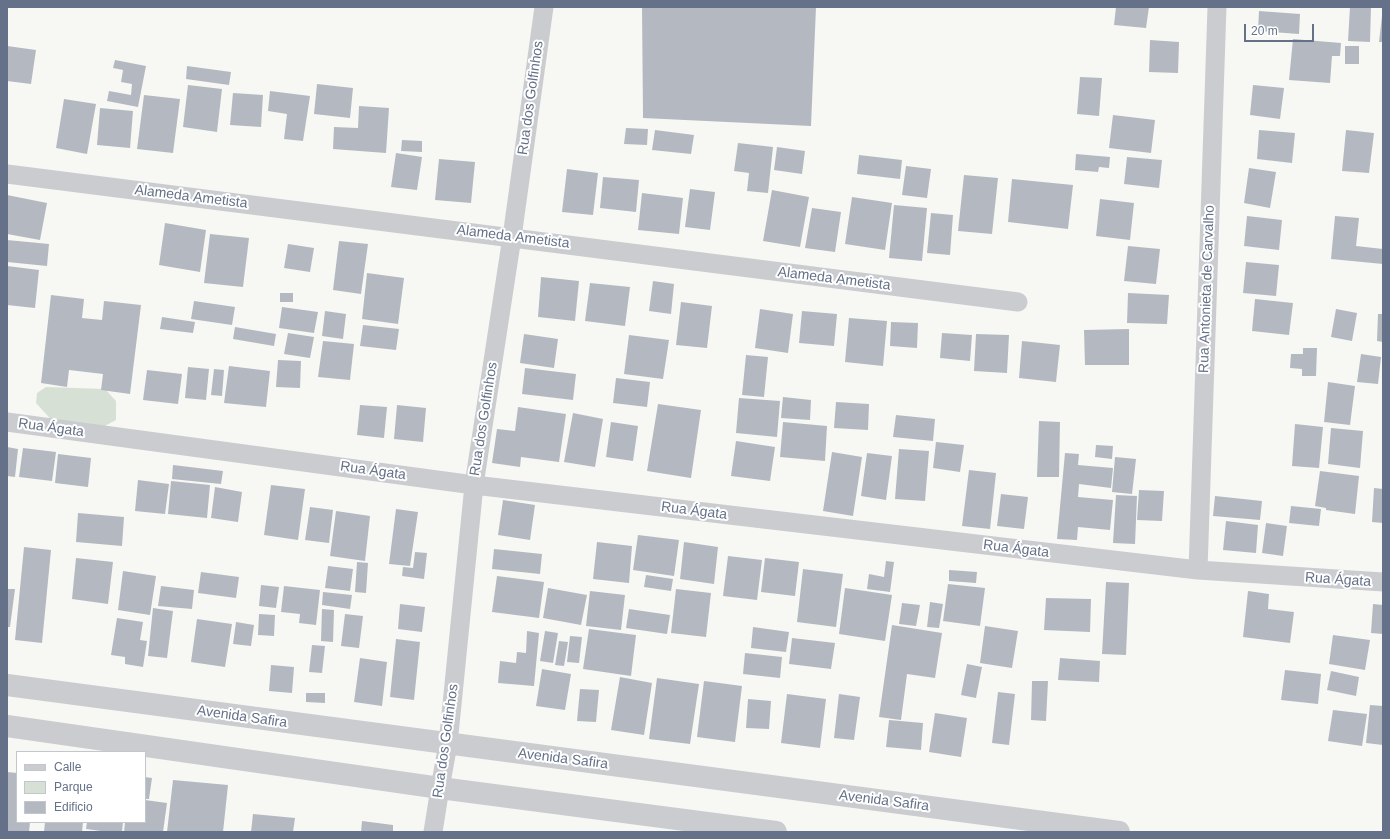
<!DOCTYPE html>
<html>
<head>
<meta charset="utf-8">
<style>
  body { margin:0 }
  #map { position:relative; width:1390px; height:839px; overflow:hidden; background:#f7f8f4; font-family:Arial,sans-serif }
  canvas { display:block }
  .frame { position:absolute; inset:0; border:8px solid #647188; pointer-events:none }
  .legend { position:absolute; left:16px; top:751px; width:130px; height:72px; box-sizing:border-box; background:#fff; border:1px solid #c1c6cf; margin:0; padding:5px 7px; list-style:none; font-size:12px; color:#647188 }
  .legend li { display:flex; align-items:center; gap:8px; height:20px }
  .legend b { width:20px; border:1px solid #c1c6cf }
  .scale { position:absolute; left:1244px; top:24px; width:70px; height:18px; box-sizing:border-box; border:2px solid #647188; border-top:0; padding-left:5px; font-size:12px; line-height:14px; white-space:nowrap; color:#647188; -webkit-text-stroke:3px #fff; paint-order:stroke }
</style>
</head>
<body>
<div id="map">
<canvas width="1390" height="839"></canvas>
<div class="frame"></div>
<ul class="legend">
<li><b style="height:5px;background:#caccd0"></b>Calle</li>
<li><b style="height:11px;background:#d7e0d5"></b>Parque</li>
<li><b style="height:11px;background:#b4b9c1"></b>Edificio</li>
</ul>
<div class="scale">20 m</div>
</div>
<script>
const g = document.querySelector('canvas').getContext('2d');
g.lineJoin = 'round';
function paint(path, color) { g.fillStyle = color; g.fill(path, 'evenodd'); }
const poly = rows => new Path2D(rows.map(r => 'M' + r).join(''));
function trace(path, color, width, dash) { g.strokeStyle = color; g.lineWidth = width; g.lineCap = dash ? 'butt' : 'round'; g.setLineDash(dash || []); g.stroke(path); }
function drawText(font, color, halo, rows, align = 'center') {
  g.font = font + ' Arial,sans-serif'; g.lineWidth = 4; g.setLineDash([]); g.textBaseline = 'middle'; g.strokeStyle = halo; g.fillStyle = color; for (const [text, x, y, turn = 0] of rows) {
    g.save(); g.translate(x, y); g.rotate((+turn || 0) * Math.PI / 180); g.textAlign = isNaN(turn) ? turn : align; if (halo) g.strokeText(text, 0, 0); g.fillText(text, 0, 0); g.restore();
  }
}
paint(poly([
  [46,387,105,389,116,401,116,420,97,430,56,425,36,403,37,393]
]), '#d7e0d5');
paint(poly([
  [642,7,816,7,811,126,643,118],
  [1116,7,1149,7,1146,28,1114,25],
  [1350,7,1371,7,1370,42,1348,41],
  [1259,11,1300,14,1299,34,1258,31],
  [1382,16,1383,16,1383,42,1379,42],
  [1293,39,1341,43,1340,56,1332,56,1330,83,1289,80],
  [1150,40,1179,42,1178,73,1149,72],
  [7,46,36,50,31,84,7,81],
  [1345,46,1359,46,1359,64,1345,64],
  [115,60,146,66,138,107,107,101,109,91,131,95,132,84,121,82,123,70,113,68],
  [187,66,231,72,229,85,186,79],
  [1080,77,1102,78,1099,116,1077,114],
  [317,84,353,88,350,118,314,114],
  [188,85,222,89,217,132,183,127],
  [1253,85,1284,88,1280,119,1250,115],
  [270,91,310,96,303,141,284,139,287,114,268,111],
  [233,93,263,95,261,127,230,125],
  [144,95,180,99,173,153,137,149],
  [64,99,96,104,87,154,56,148],
  [359,106,389,108,386,153,333,149,334,127,358,128],
  [100,108,133,111,130,148,97,145],
  [1113,115,1155,120,1151,153,1109,148],
  [626,128,648,129,647,145,624,144],
  [655,130,694,135,691,154,652,150],
  [1259,130,1295,133,1292,163,1257,159],
  [1346,130,1374,133,1369,173,1342,171],
  [402,140,422,141,422,152,401,151],
  [738,143,773,147,768,193,747,191,749,173,734,171],
  [777,147,805,151,802,174,774,170],
  [396,153,422,157,417,190,391,187],
  [1076,154,1110,157,1109,168,1099,167,1098,172,1075,170],
  [859,155,902,160,900,179,857,174],
  [1127,157,1162,160,1159,188,1124,184],
  [439,159,475,162,471,203,435,200],
  [906,166,931,169,927,198,902,195],
  [1249,168,1276,172,1270,208,1244,203],
  [567,169,598,173,593,215,562,212],
  [964,175,998,178,992,234,958,231],
  [603,177,639,180,636,212,600,208],
  [1012,179,1073,185,1068,229,1008,222],
  [690,189,715,192,710,230,685,227],
  [772,190,809,197,800,247,763,241],
  [642,193,683,198,679,234,638,230],
  [7,195,47,203,40,240,7,234],
  [852,197,892,203,885,250,845,244],
  [1100,199,1134,203,1130,240,1096,236],
  [894,205,927,208,922,261,889,258],
  [812,208,841,212,835,252,805,248],
  [931,213,953,215,950,255,927,253],
  [1247,216,1282,220,1279,250,1244,246],
  [1335,216,1359,218,1356,246,1383,249,1383,264,1331,259],
  [165,223,206,230,200,272,159,265],
  [210,234,249,238,243,287,204,283],
  [7,240,49,244,47,266,7,262],
  [339,241,368,244,361,294,333,290],
  [288,244,314,248,310,272,284,268],
  [1128,246,1160,249,1156,284,1124,281],
  [1246,262,1279,265,1276,296,1243,293],
  [7,266,39,270,35,308,7,305],
  [367,273,404,278,398,324,362,319],
  [541,277,579,281,575,321,538,317],
  [653,281,674,284,671,314,649,311],
  [590,283,630,287,625,326,585,321],
  [280,293,293,293,293,302,280,302],
  [1128,293,1169,295,1167,324,1127,323],
  [51,295,84,299,82,318,102,320,104,301,141,305,130,394,101,390,103,374,69,370,67,387,41,383],
  [1255,299,1293,303,1289,335,1252,331],
  [194,301,235,307,232,325,191,319],
  [681,302,712,306,707,348,676,345],
  [282,307,318,312,314,333,279,328],
  [760,309,793,314,788,353,755,348],
  [1336,309,1357,313,1352,341,1331,337],
  [325,311,346,314,343,339,322,336],
  [802,311,837,314,834,346,799,343],
  [1378,314,1383,314,1383,342,1377,341],
  [162,317,195,322,193,333,160,329],
  [849,318,887,321,883,366,845,362],
  [891,322,918,323,917,348,890,346],
  [363,325,399,329,396,350,360,346],
  [235,327,276,334,274,346,233,339],
  [1129,329,1129,365,1085,365,1084,330],
  [288,333,314,337,310,358,284,354],
  [942,333,972,335,970,361,940,358],
  [524,334,558,339,554,368,520,363],
  [976,334,1009,335,1007,373,974,371],
  [629,335,669,340,663,379,624,374],
  [323,341,354,344,350,380,318,377],
  [1022,341,1060,345,1056,382,1019,378],
  [1303,348,1317,348,1316,376,1302,376,1302,369,1290,368,1291,354,1303,354],
  [1361,354,1381,357,1378,384,1357,382],
  [746,355,768,357,764,397,742,395],
  [278,360,301,361,300,388,276,387],
  [229,366,270,371,266,407,224,403],
  [188,367,209,369,206,400,185,398],
  [525,368,576,374,573,400,522,394],
  [214,369,224,370,222,396,211,395],
  [147,370,182,374,178,404,143,400],
  [616,378,650,382,647,407,613,403],
  [1328,382,1355,386,1350,425,1324,422],
  [783,397,811,400,810,420,781,418],
  [739,398,780,401,777,437,736,433],
  [836,402,869,404,868,430,834,428],
  [658,404,701,410,691,478,647,471],
  [360,405,387,407,384,438,357,435],
  [397,405,426,408,423,442,394,439],
  [518,407,566,414,559,462,521,457,520,467,492,463,497,429,515,431],
  [573,413,603,419,595,467,564,462],
  [896,415,935,419,933,441,893,437],
  [1039,421,1060,422,1059,477,1037,477],
  [611,422,638,426,633,461,606,457],
  [783,422,827,426,825,461,780,457],
  [1295,424,1323,427,1319,468,1292,466],
  [1331,428,1363,431,1360,468,1328,464],
  [736,441,775,447,770,481,731,476],
  [936,442,964,445,960,472,933,468],
  [1096,445,1113,446,1112,459,1095,457],
  [7,447,18,449,15,477,7,476],
  [23,448,56,452,52,481,19,477],
  [899,449,929,451,925,501,895,499],
  [832,452,862,457,853,516,823,511],
  [867,453,892,456,886,500,861,496],
  [1065,453,1079,454,1078,465,1113,468,1111,488,1079,484,1078,497,1113,500,1110,530,1078,527,1077,540,1057,539],
  [58,454,91,458,88,487,55,483],
  [1115,457,1136,459,1132,494,1112,492],
  [173,465,223,471,221,484,172,479],
  [969,470,996,473,990,529,962,526],
  [1320,471,1359,476,1355,514,1326,510,1326,508,1315,506],
  [138,480,169,484,165,514,135,511],
  [171,481,210,485,207,518,168,514],
  [271,485,305,489,298,540,264,535],
  [215,487,242,492,238,522,211,518],
  [1374,488,1383,489,1383,523,1372,522],
  [1139,490,1164,491,1162,521,1137,520],
  [1001,494,1028,497,1024,529,997,526],
  [1116,495,1137,496,1135,544,1113,543],
  [1215,496,1262,501,1260,520,1213,516],
  [503,500,535,505,530,540,498,535],
  [1291,506,1321,509,1319,526,1289,523],
  [310,507,333,510,329,543,305,540],
  [396,509,418,512,410,566,389,564],
  [336,511,370,516,365,561,330,556],
  [78,513,124,517,122,546,76,542],
  [1226,521,1258,525,1256,553,1223,550],
  [1266,523,1287,526,1283,556,1262,553],
  [638,535,679,540,674,576,633,570],
  [597,542,632,546,629,583,593,579],
  [684,542,718,547,714,584,680,579],
  [24,547,51,550,42,643,15,640],
  [494,549,542,554,540,574,492,569],
  [415,552,427,553,424,579,402,576,403,567,413,568],
  [728,556,762,560,757,600,723,596],
  [76,558,113,562,108,604,72,599],
  [765,558,799,562,795,596,761,592],
  [886,561,894,562,890,592,867,589,869,574,884,577],
  [357,562,368,563,366,593,355,592],
  [328,566,353,569,350,591,325,588],
  [803,569,843,574,836,627,797,622],
  [949,570,977,572,976,583,949,581],
  [123,571,156,576,150,615,118,610],
  [201,572,239,577,236,598,198,593],
  [646,575,673,579,671,591,644,587],
  [497,576,544,582,539,618,492,612],
  [1106,582,1129,583,1126,655,1102,654],
  [948,584,985,588,980,626,943,621],
  [261,585,279,587,276,608,259,606],
  [161,586,194,590,192,609,158,606],
  [284,586,320,590,316,625,299,623,300,614,281,612],
  [548,588,587,595,581,625,543,618],
  [845,588,892,595,885,641,839,634],
  [7,589,15,589,10,627,7,627],
  [676,589,711,593,706,637,671,633],
  [590,591,625,595,621,630,586,626],
  [1248,591,1269,594,1268,609,1294,612,1290,643,1243,637],
  [323,592,352,595,350,609,322,605],
  [1046,598,1091,599,1090,632,1044,630],
  [930,602,943,604,939,628,927,627],
  [902,603,920,605,916,626,899,624],
  [400,604,425,607,422,632,398,629],
  [1373,604,1383,605,1383,634,1371,633],
  [153,608,173,611,167,658,148,656],
  [322,609,334,610,333,642,321,641],
  [629,609,670,615,667,634,626,628],
  [259,614,275,615,274,636,258,635],
  [345,614,363,616,359,648,341,646],
  [117,618,143,622,140,640,147,641,143,667,125,664,125,657,111,655],
  [197,619,232,624,225,667,191,662],
  [236,622,254,625,251,646,233,644],
  [892,625,942,633,935,678,907,674,901,720,879,717],
  [985,626,1018,631,1012,668,980,663],
  [753,627,789,632,786,652,751,648],
  [589,629,636,635,631,676,583,669],
  [527,631,539,633,534,686,498,683,500,661,516,663,517,652,526,653],
  [545,631,558,633,553,663,540,661],
  [1333,635,1370,640,1365,670,1329,664],
  [570,636,582,637,579,663,567,662],
  [792,638,835,643,831,669,789,664],
  [396,639,420,642,414,700,390,697],
  [559,641,568,642,564,666,555,665],
  [312,645,325,646,322,673,309,672],
  [745,653,782,657,780,678,743,674],
  [360,658,387,662,382,706,354,702],
  [1060,658,1100,661,1099,682,1058,680],
  [967,664,982,667,976,698,961,695],
  [271,665,294,667,292,693,269,691],
  [542,669,571,674,565,710,536,706],
  [1285,670,1321,674,1318,704,1281,700],
  [1331,671,1359,677,1356,696,1327,690],
  [620,677,652,683,644,735,611,730],
  [657,678,699,684,690,744,649,739],
  [704,681,742,686,735,742,697,737],
  [1032,681,1048,681,1046,721,1031,720],
  [580,689,599,690,596,722,577,721],
  [998,692,1015,694,1009,745,992,743],
  [306,693,325,693,325,703,306,702],
  [787,694,826,699,820,748,781,743],
  [839,694,860,697,854,740,834,738],
  [748,699,771,701,769,729,746,728],
  [1370,705,1383,706,1383,745,1366,743],
  [1333,710,1367,714,1362,746,1328,741],
  [935,713,967,718,961,757,929,752],
  [889,720,923,723,921,750,886,747],
  [7,772,17,773,17,822,30,822,29,832,7,831],
  [145,777,152,778,149,799,145,799],
  [173,780,228,785,223,832,167,832],
  [145,800,167,803,163,832,124,832,125,822,145,822],
  [253,814,295,818,293,832,251,832],
  [362,821,393,825,393,832,361,832],
  [45,822,83,822,82,832,44,832],
  [87,822,123,822,122,832,108,832,86,829]
]), '#b4b9c1');
trace(poly([
  [7,174,1018,302],
  [7,422,474,485,1198,570,1383,582],
  [1198,570,1217,7],
  [433,832,440,788,448,744,474,485,512,237,544,7]
]), '#caccd0', 19);
trace(poly([
  [7,685,1119,832],
  [7,726,440,788,776,832]
]), '#caccd0', 22);
drawText('14px', '#647188', '#fff', [
  ["Rua dos Golfinhos",531,98,-82],
  ["Alameda Ametista",191,197,7],
  ["Alameda Ametista",513,237,7],
  ["Alameda Ametista",834,279,7],
  ["Rua Antonieta de Carvalho",1207,289,-88],
  ["Rua dos Golfinhos",484,419,-81],
  ["Rua Ágata",51,428,8],
  ["Rua Ágata",373,471,8],
  ["Rua Ágata",694,511,7],
  ["Rua Ágata",1016,549,7],
  ["Rua Ágata",1338,580,4],
  ["Avenida Safira",242,717,8],
  ["Rua dos Golfinhos",446,741,-82],
  ["Avenida Safira",563,759,7],
  ["Avenida Safira",884,801,7]
]);
</script>
</body>
</html>
